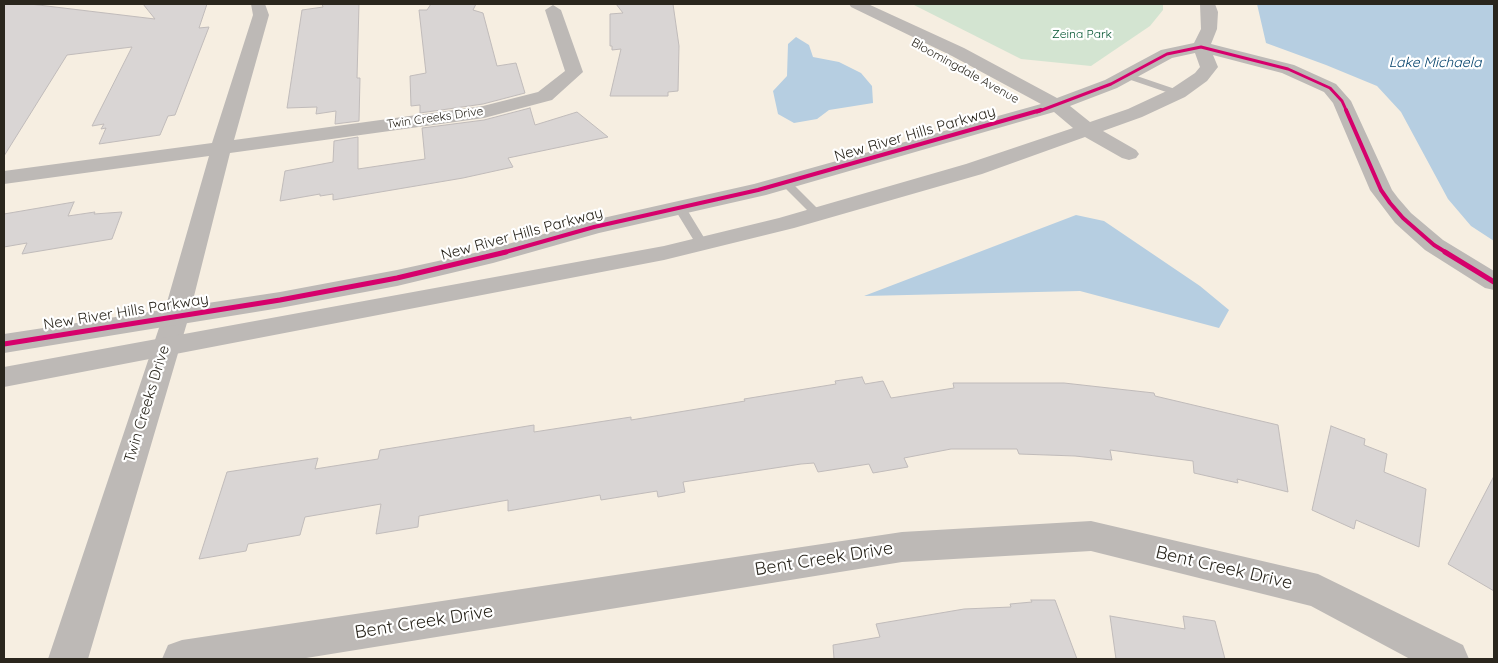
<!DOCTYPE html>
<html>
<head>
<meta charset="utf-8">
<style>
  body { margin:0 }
  #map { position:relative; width:1498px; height:663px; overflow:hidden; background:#f6eee1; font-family:Quicksand,sans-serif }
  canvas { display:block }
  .frame { position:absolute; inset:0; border:5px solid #2a261d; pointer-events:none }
</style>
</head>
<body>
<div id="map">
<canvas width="1498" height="663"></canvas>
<div class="frame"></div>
</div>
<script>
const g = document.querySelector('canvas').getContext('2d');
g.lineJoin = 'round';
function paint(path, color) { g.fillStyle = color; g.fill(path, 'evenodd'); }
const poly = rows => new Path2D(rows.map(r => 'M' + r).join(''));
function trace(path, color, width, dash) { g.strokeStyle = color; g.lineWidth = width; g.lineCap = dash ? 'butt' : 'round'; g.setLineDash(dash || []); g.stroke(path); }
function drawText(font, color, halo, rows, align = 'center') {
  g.font = font + ' Quicksand,sans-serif'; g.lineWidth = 4.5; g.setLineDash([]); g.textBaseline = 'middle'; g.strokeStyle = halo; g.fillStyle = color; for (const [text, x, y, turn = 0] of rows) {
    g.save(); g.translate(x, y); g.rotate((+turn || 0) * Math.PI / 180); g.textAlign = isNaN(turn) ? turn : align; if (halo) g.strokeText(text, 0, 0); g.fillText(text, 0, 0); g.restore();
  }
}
paint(poly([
  [912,4,1163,4,1163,10,1150,26,1091,66,1021,59]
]), '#d3e4d1');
paint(poly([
  [1257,4,1494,4,1494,241,1471,226,1448,199,1401,112,1377,86,1326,65,1266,43],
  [796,37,809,45,813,57,839,62,861,73,872,86,873,103,829,110,817,119,794,123,778,114,773,91,787,76,788,44],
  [1076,215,1104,221,1200,286,1229,310,1219,328,1080,291,864,296]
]), '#b6cee1');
const building = poly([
  [4,4,30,4,155,19,143,4,207,4,199,28,209,27,175,115,168,116,160,135,99,144,106,128,101,129,104,124,92,126,132,47,67,55,4,156,4,4],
  [322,4,359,4,357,78,360,78,359,121,335,124,336,111,316,114,317,107,287,108,302,10,323,7,322,4],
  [431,4,476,4,473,10,483,13,497,66,516,63,525,93,483,104,420,113,420,105,411,106,410,76,426,73,419,10,427,10,431,4],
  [616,4,673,4,679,46,678,91,668,92,668,96,610,96,621,49,612,50,612,46,610,46,610,14,623,13,616,4],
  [530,108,535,125,577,112,608,137,508,158,513,167,463,178,333,200,333,194,320,196,320,194,280,201,285,171,333,162,334,141,358,137,358,169,425,159,422,128,484,120,530,108],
  [74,202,68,216,95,212,94,214,122,212,112,239,22,254,27,243,4,247,4,214,74,202],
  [862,377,865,384,883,381,891,398,954,388,953,383,1064,383,1154,393,1155,396,1278,425,1288,492,1237,479,1238,483,1194,473,1193,461,1110,450,1112,460,1075,456,1019,454,1017,449,951,449,904,458,908,467,873,473,869,464,818,472,814,463,801,464,683,482,685,492,658,497,657,491,601,500,600,495,508,511,508,500,419,516,418,527,376,534,381,504,305,517,300,535,248,544,246,551,199,559,227,472,318,458,315,469,378,459,380,450,534,425,534,432,631,417,631,420,745,401,744,399,836,384,835,381,862,377],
  [1331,426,1365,439,1364,445,1387,454,1384,472,1426,489,1419,547,1356,520,1354,529,1312,510,1331,426],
  [1494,476,1494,591,1448,564,1494,476],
  [1031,600,1055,600,1077,659,834,659,833,645,880,637,876,624,964,609,1011,607,1010,604,1032,602,1031,600],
  [1110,616,1185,629,1183,616,1215,621,1225,659,1116,659,1110,616]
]);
paint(building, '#d9d5d4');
trace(building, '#c0bbba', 1);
paint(poly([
  [1128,73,1181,91,1183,93,1175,95,1125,78,1124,76,1128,73],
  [786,180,790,181,821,212,821,216,813,216,782,185,782,181,786,180],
  [680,205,686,208,708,244,706,247,698,247,696,244,674,208,680,205]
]), '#bdb9b6');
paint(poly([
  [251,4,265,4,269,15,234,140,483,106,538,92,565,71,545,10,553,5,561,10,583,72,552,100,484,118,230,153,189,316,88,659,48,659,163,316,209,156,4,184,4,171,212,143,253,15,251,4],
  [1091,521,1318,574,1463,645,1469,659,1410,659,1311,606,1091,551,902,562,300,659,162,659,168,645,182,640,902,532,1091,521]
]), '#bdb9b6');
paint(poly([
  [849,4,868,4,964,48,1057,98,1105,80,1161,50,1194,43,1201,29,1200,4,1215,4,1218,12,1217,29,1211,44,1294,65,1336,84,1351,101,1392,190,1398,198,1411,213,1443,240,1494,271,1494,290,1485,288,1425,250,1395,223,1370,190,1333,103,1324,92,1282,73,1213,55,1218,67,1207,81,1185,97,1142,117,1103,131,1136,150,1139,154,1136,158,1129,160,1122,158,1085,137,982,174,794,228,664,260,4,387,4,367,664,246,779,218,966,164,1073,128,1054,112,766,195,599,233,493,263,397,286,280,308,4,353,4,334,280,292,397,270,479,252,594,220,754,184,1041,104,952,56,851,7,849,4],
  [1195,53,1200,67,1195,73,1171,89,1128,109,1090,122,1070,106,1117,88,1172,58,1195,53]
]), '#bdb9b6');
trace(poly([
  [1037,112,1111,84,1167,54,1201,47,1288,69,1330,88,1342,101,1347,112]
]), '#d6006c', 3);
trace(poly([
  [1346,110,1381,190,1390,203,1403,218,1434,245,1447,253],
  [502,253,594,227,758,190,1041,110]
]), '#d6006c', 4);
trace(poly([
  [1445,252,1494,282],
  [4,344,280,300,397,278,506,252]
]), '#d6006c', 5);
drawText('12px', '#045532', '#fff', [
  ["Zeina Park",1082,34]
]);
drawText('12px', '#2a261d', '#fff', [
  ["Bloomingdale Avenue",965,71,29],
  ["Twin Creeks Drive",435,118,-8]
]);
drawText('italic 14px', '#02416b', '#fff', [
  ["Lake Michaela",1435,63]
]);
drawText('15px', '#2a261d', '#fff', [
  ["New River Hills Parkway",915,134,-16],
  ["New River Hills Parkway",522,234,-15],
  ["New River Hills Parkway",126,312,-9],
  ["Twin Creeks Drive",147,404,-73]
]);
drawText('18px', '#2a261d', '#fff', [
  ["Bent Creek Drive",824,559,-9],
  ["Bent Creek Drive",1224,568,13],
  ["Bent Creek Drive",424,622,-9]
]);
</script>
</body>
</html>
